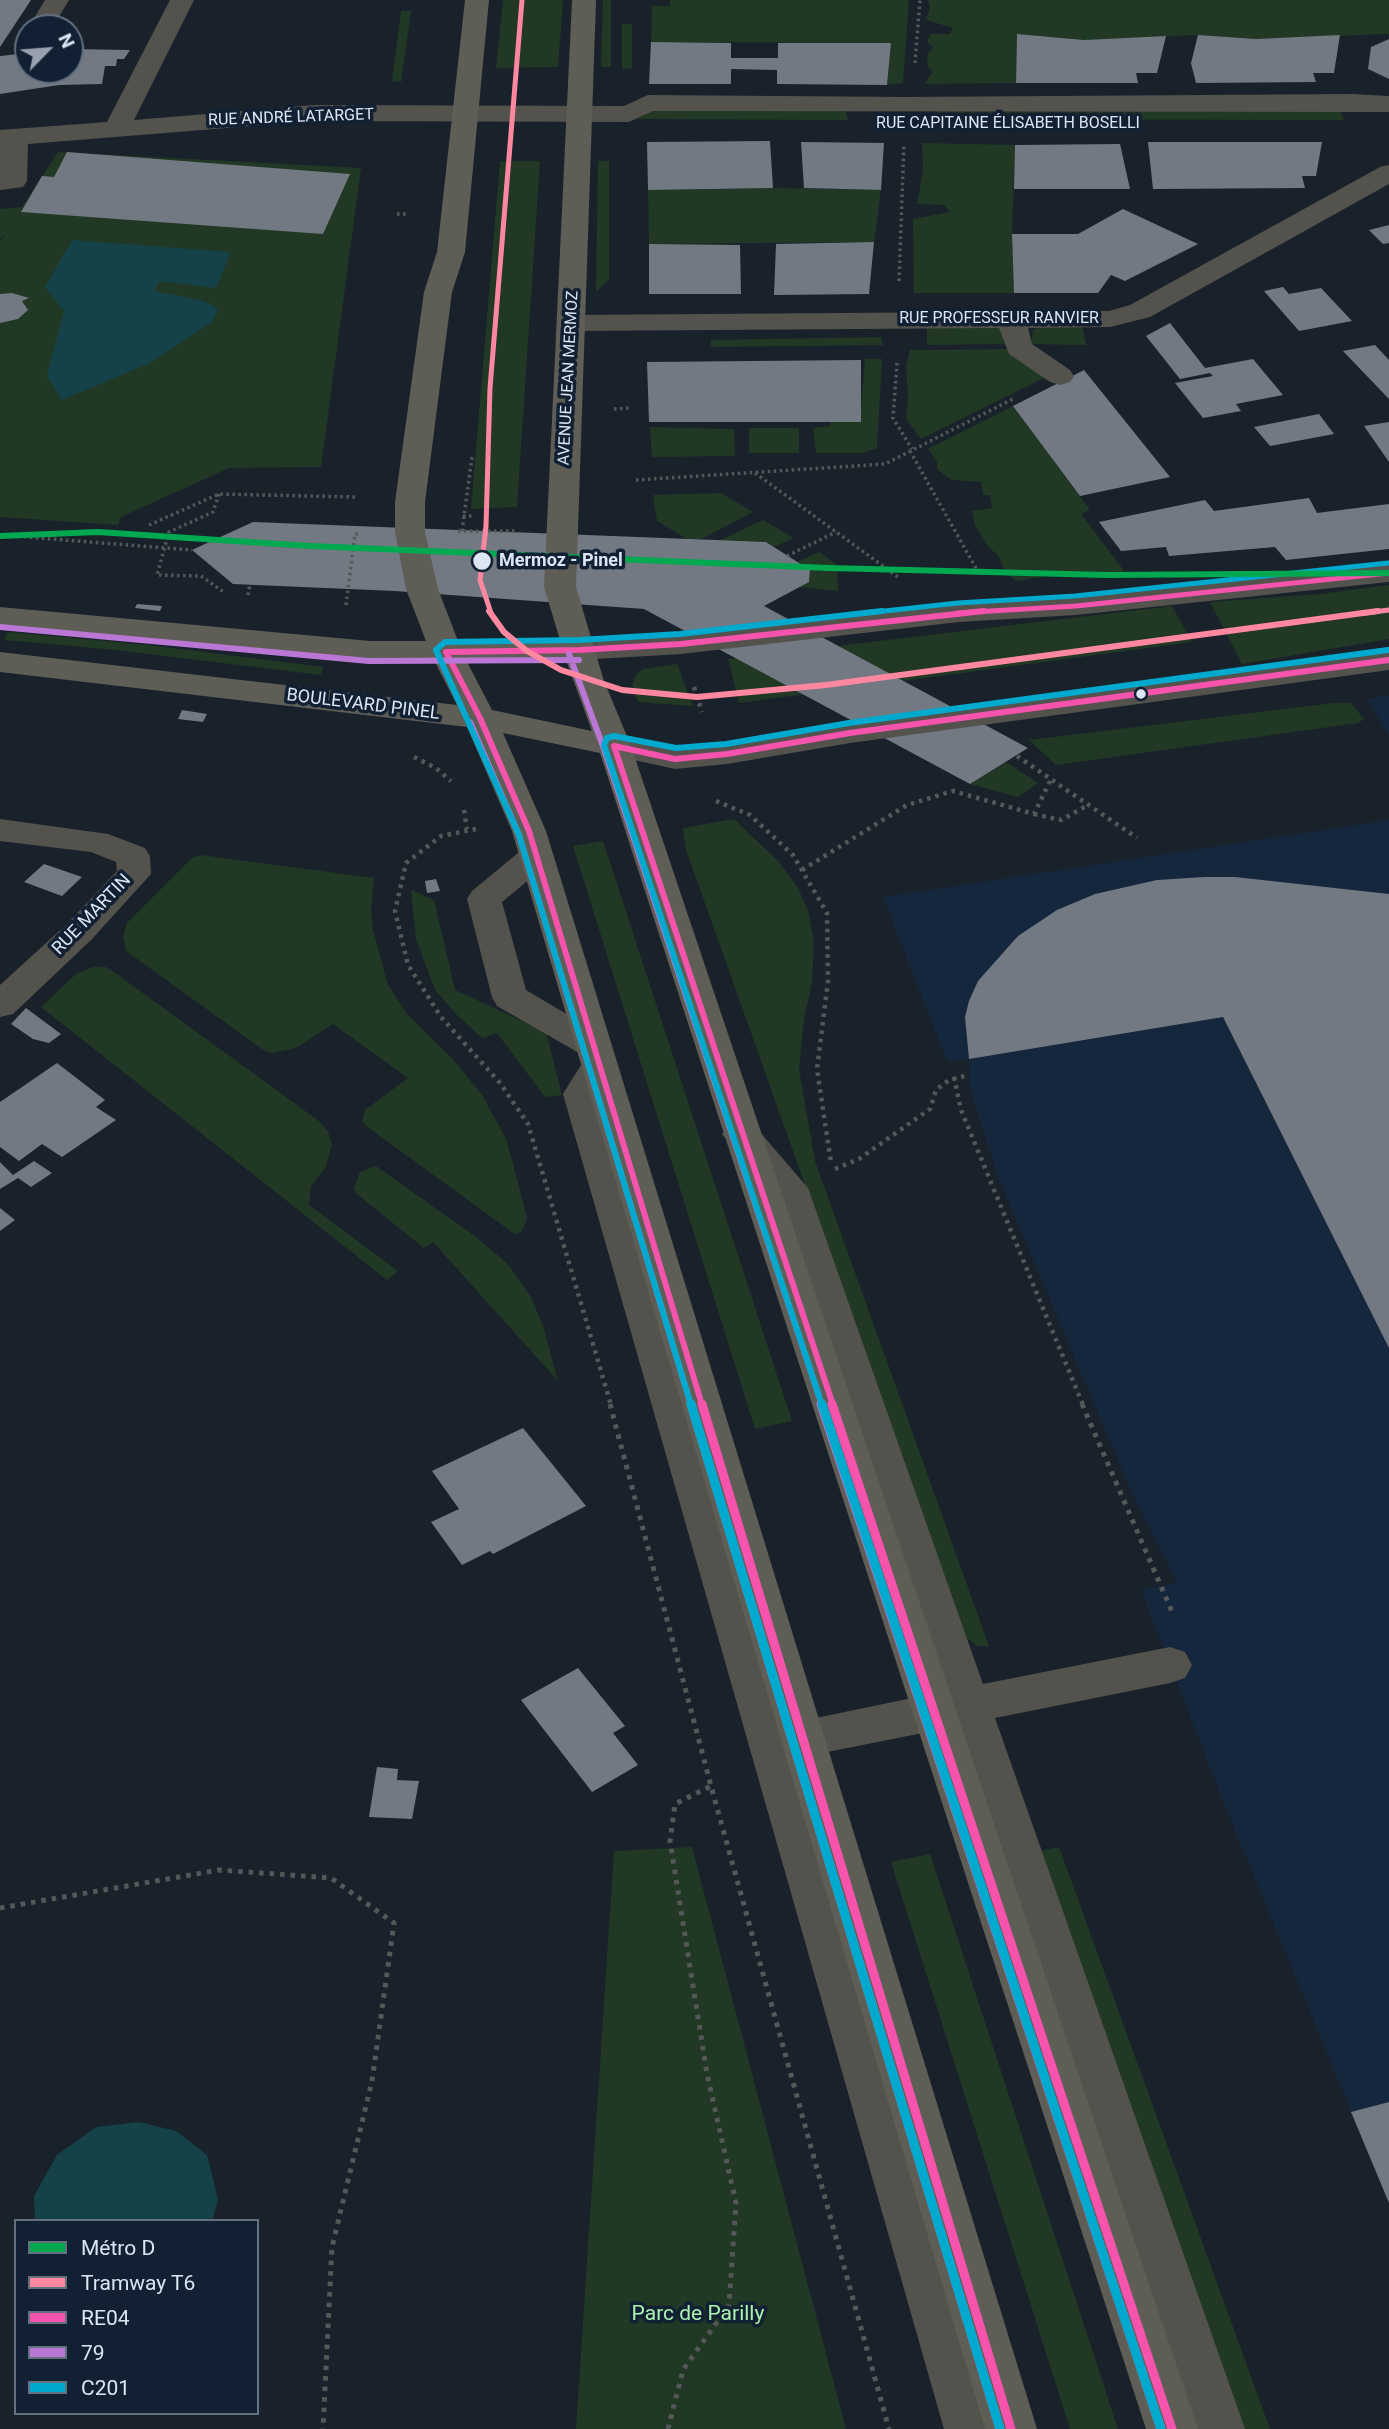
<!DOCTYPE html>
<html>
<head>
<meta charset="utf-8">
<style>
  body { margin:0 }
  #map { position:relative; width:1389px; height:2429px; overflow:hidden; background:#19222b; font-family:Roboto,sans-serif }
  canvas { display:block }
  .legend { position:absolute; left:14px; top:2219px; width:245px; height:196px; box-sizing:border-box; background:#112133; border:2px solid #627080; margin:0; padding:9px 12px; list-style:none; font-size:21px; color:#dce6f3 }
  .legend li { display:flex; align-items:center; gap:14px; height:35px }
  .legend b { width:35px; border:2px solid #627080 }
  .north { position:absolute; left:14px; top:14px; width:70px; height:70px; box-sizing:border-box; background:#112133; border:2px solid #627080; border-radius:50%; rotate:65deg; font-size:19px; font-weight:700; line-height:28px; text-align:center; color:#dce6f3 }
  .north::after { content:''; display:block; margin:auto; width:24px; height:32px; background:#98a1ad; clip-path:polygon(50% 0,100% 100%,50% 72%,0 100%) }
</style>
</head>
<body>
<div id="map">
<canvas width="1389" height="2429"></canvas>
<ul class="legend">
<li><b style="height:9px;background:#00a950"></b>Métro D</li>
<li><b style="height:9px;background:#ff88a0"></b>Tramway T6</li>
<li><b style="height:9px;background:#f653ac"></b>RE04</li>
<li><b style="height:9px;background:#ba77d6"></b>79</li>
<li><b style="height:9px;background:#00a9ce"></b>C201</li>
</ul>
<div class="north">N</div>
</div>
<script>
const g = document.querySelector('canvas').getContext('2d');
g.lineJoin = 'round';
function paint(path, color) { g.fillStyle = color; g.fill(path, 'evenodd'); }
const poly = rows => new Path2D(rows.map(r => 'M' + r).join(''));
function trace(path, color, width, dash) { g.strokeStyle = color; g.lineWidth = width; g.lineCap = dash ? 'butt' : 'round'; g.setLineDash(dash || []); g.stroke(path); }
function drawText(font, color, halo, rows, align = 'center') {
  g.font = font + ' Roboto,sans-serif'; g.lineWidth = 7; g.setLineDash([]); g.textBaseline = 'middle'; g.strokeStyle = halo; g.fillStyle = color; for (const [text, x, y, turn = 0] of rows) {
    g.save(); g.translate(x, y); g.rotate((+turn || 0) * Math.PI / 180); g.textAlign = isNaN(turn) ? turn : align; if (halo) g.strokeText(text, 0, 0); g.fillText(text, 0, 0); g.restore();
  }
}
paint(poly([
  [1389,695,1389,735,1367,699],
  [1389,820,1389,2203,1227,1811,1141,1590,1177,1583,1134,1498,999,1179,970,1090,969,1059,947,1061,883,897]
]), '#15273c');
paint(poly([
  [503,0,563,0,558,67,496,68],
  [603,0,611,0,611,67,601,67],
  [670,0,909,0,903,83,887,85,891,43,651,42,652,6,670,6],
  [928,0,1389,0,1389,34,1256,39,1198,35,1084,40,1017,34,1016,83,925,84,932,72,927,65,928,53,933,47,927,42,931,34,950,34,953,28,926,20,930,8],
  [401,11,411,11,401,82,392,81],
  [622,24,632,24,632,68,622,69],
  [1338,105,1344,120,939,119,936,107],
  [845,107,848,120,639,119,640,108],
  [922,143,1015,145,1012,234,1014,293,914,293,913,219,950,212,944,205,917,204,923,170],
  [58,152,361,168,321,467,229,468,121,517,118,525,0,517,0,242,6,233,0,240,0,209,22,207],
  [500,161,540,161,517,507,471,509],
  [598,161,609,161,609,279,596,292],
  [773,188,881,190,874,242,649,244,648,190],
  [995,326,1004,330,1008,344,927,345,927,327],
  [1042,326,1082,326,1086,345,1031,344,1033,330],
  [881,337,883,345,711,347,711,340],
  [1009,349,1050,375,921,439,906,419,908,395,906,368,910,350],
  [865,359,882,359,877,448,863,453,816,453,813,428,830,426,831,421,860,421],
  [1013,406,1090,510,1081,514,1125,572,1064,573,1017,581,1006,574,999,557,987,545,975,525,972,511,992,508,990,495,983,495,981,482,951,480,937,469,937,462,928,449],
  [650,427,734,429,735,456,652,457],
  [749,428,799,428,799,453,749,453],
  [721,493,753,512,694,543,657,521,653,495],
  [763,520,794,538,774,547,766,542,747,541,714,557,701,549],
  [819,552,837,565,838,591,799,587,809,582,810,570,797,562],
  [1389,585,1389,639,1242,664,1210,602,1320,594],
  [1172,606,1192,642,739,703,728,659],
  [8,632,148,645,323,667,321,675,116,650,4,640],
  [677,664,693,706,638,702,632,685,636,675,643,669],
  [1334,703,1351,703,1364,719,1358,723,1056,765,1029,740],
  [1006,762,1038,783,1018,797,970,784],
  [734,819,779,862,798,888,808,911,814,942,812,982,804,1019,799,1069,815,1161,989,1646,977,1646,966,1637,686,850,683,828],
  [603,841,792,1421,755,1429,573,846],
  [200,855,374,878,371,911,373,930,388,985,407,1014,452,1058,483,1096,507,1141,513,1164,527,1218,522,1231,516,1235,366,1126,362,1121,365,1110,408,1078,333,1024,296,1048,271,1053,262,1049,126,951,123,936,127,923,192,858],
  [411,890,434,900,455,990,546,1032,562,1095,545,1097,497,1033,482,1038,457,1015,435,990,416,939],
  [93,967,106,967,114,972,319,1121,328,1132,332,1145,325,1168,311,1186,309,1205,398,1271,387,1280,41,1007,76,974],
  [376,1166,476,1237,507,1263,531,1297,543,1326,558,1381,433,1242,424,1248,357,1194,354,1188,360,1172],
  [692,1847,846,2429,576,2429,614,1851],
  [1059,1847,1270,2429,1243,2429,1038,1852],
  [930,1854,1118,2429,1070,2429,891,1862]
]), '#213824');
paint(poly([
  [72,240,231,252,216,288,159,281,154,291,204,301,218,309,212,322,150,363,62,400,47,376,64,311,45,287],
  [139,2122,176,2131,207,2155,218,2200,212,2221,35,2221,34,2196,57,2155,96,2127]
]), '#154248');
paint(poly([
  [0,0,31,0,0,47],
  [1017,34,1084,40,1166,36,1157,73,1136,73,1138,83,1016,83],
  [1198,35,1256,39,1340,35,1334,73,1313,73,1316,82,1196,83,1191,63],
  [1389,39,1389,79,1368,69,1371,47],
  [651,42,731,43,731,58,778,58,778,43,891,43,887,85,777,84,777,70,731,69,731,84,649,84],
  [70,49,130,50,124,59,117,59,116,66,105,66,102,84,59,85,0,94,0,56,28,53,28,70,70,70],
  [770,141,773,188,648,190,647,142],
  [801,142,884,143,881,190,804,188],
  [1148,142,1322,142,1316,176,1302,176,1305,188,1153,189],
  [1120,144,1130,189,1014,189,1015,145],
  [67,152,350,174,323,234,21,212,42,176,54,177],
  [1123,209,1198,244,1125,281,1111,275,1098,293,1014,293,1012,234,1078,234],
  [1389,225,1389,243,1383,244,1369,230],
  [874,242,869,294,774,295,776,244],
  [649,244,740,245,741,294,649,294],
  [1283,287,1289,294,1321,288,1352,321,1299,331,1264,291],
  [12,293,29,298,22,301,28,310,18,319,0,323,0,294],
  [1170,323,1205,368,1253,359,1283,395,1236,404,1241,411,1203,418,1175,383,1213,376,1210,373,1180,379,1146,336],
  [1375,345,1389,360,1389,399,1343,351],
  [861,360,861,422,649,422,647,362],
  [1084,370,1170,477,1080,496,1013,406],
  [1319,414,1334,434,1270,446,1254,427],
  [1389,422,1389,462,1364,426],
  [1309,498,1317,513,1389,504,1389,549,1286,560,1275,547,1169,556,1166,547,1121,551,1099,522,1205,500,1214,511],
  [253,522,766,542,810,570,809,582,764,606,1028,748,970,784,644,609,395,591,233,584,192,550],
  [137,604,162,606,160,611,135,608],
  [182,710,207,714,203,722,178,719],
  [44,864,82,877,62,896,24,882],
  [1204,877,1235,877,1389,894,1389,1348,1223,1017,969,1059,965,1017,969,1001,978,981,1018,936,1057,910,1095,894,1157,880],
  [436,879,440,891,427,893,425,881],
  [26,1008,61,1034,49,1043,33,1039,11,1024],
  [57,1063,105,1100,96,1107,116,1120,62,1157,42,1144,19,1161,0,1147,0,1102],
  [34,1161,52,1173,31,1187,18,1178,0,1189,0,1162,13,1175],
  [0,1208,15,1220,0,1231],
  [523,1428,586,1506,493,1554,490,1551,462,1565,431,1522,459,1509,432,1471],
  [578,1668,625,1726,613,1733,638,1765,592,1792,521,1700],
  [377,1767,398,1769,397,1780,419,1781,412,1819,369,1817],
  [1389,2102,1389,2203,1351,2112]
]), '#727982');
trace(poly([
  [915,63,920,0],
  [397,214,409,214],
  [899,281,904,143],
  [897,363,893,418,912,449],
  [614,409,630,408],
  [910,451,977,570],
  [755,473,898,577],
  [636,480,885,464,1013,399],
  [219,494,213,512,169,532,157,575,201,576,225,593],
  [463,516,475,516],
  [149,525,219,494,355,497],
  [458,531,515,531],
  [462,531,472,457],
  [0,535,192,550],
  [787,556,836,532],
  [248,595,250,584],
  [346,605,355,534,361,533]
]), '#555859', 3.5, [2.5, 3.5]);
trace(poly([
  [694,687,702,712],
  [1017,756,1137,838],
  [414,757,436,768,451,781],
  [716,801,750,815,793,855,827,913,828,981,817,1069,831,1163],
  [464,810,467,829],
  [1034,814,1061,820,1088,805],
  [476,829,441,836,406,863,395,911,408,965,441,1017,500,1083,528,1124,611,1405],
  [802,870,907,805,953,791,1034,814,1051,779],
  [954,1077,961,1110,1083,1405],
  [835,1169,859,1159,930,1109,936,1090,949,1080,969,1075]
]), '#555859', 4.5, [3.5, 5]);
trace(poly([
  [610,1404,711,1786,889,2429],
  [1082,1404,1173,1614],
  [0,1908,219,1870,331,1878,394,1923,372,2081,332,2247,323,2429],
  [668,2429,683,2370,729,2305,736,2203,707,2074,670,1841,675,1804,711,1786]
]), '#555859', 5, [4.5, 6]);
paint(poly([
  [45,0,69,0,52,28,28,28,45,0],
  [170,0,194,0,134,120,314,105,624,106,648,95,906,97,1352,94,1389,96,1389,112,653,111,629,122,314,121,28,144,27,181,23,187,0,190,0,130,107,122,170,0],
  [1389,165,1389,184,1150,317,1110,327,1028,328,1032,344,1070,370,1074,376,1070,382,1060,385,1050,382,1009,354,999,328,572,331,562,329,558,323,562,317,572,315,1109,311,1130,305,1380,167,1389,165],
  [1389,564,1389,582,1076,615,959,622,681,654,579,660,568,657,563,650,568,643,579,640,681,634,959,604,1076,597,1389,564],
  [1389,650,1389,670,850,743,727,764,675,769,602,753,597,746,602,739,614,736,675,749,727,744,850,723,1389,650],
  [0,819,108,834,145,848,150,856,151,874,91,940,13,1014,0,1017,0,985,67,924,117,871,116,862,91,852,0,841,0,819],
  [536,845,548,848,553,856,548,864,502,902,526,990,607,1038,612,1047,607,1056,612,1057,617,1066,601,1094,787,1724,941,1692,772,1194,722,1134,728,1125,741,1121,754,1125,808,1188,983,1684,1170,1647,1185,1652,1192,1665,1185,1678,1170,1683,995,1718,1245,2429,1193,2429,953,1727,802,1757,797,1755,996,2429,944,2429,563,1094,586,1057,497,1006,492,997,467,899,472,891,524,848,536,845]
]), '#54524d');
paint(poly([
  [465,0,489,0,465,252,452,292,425,502,425,532,438,589,458,641,560,640,544,587,572,0,596,0,576,587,604,681,631,746,1198,2429,1146,2429,600,753,503,733,546,831,1037,2429,985,2429,512,831,467,727,0,672,0,652,457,705,434,660,370,661,0,625,0,607,370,641,426,641,406,589,395,532,395,502,424,292,437,252,465,0],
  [466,660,566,660,592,731,492,710,466,660]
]), '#5e5d56');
trace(poly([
  [957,613,1076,606,1389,573]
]), '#f653ac', 5);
trace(poly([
  [446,652,480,718,529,831,702,1405],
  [446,652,579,650,681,644,984,611],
  [614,746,833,1405],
  [614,746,675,759,727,754,850,733,1389,660]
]), '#f653ac', 6);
trace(poly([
  [702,1404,1011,2429],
  [832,1404,1172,2429]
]), '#f653ac', 9);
trace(poly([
  [0,627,369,661,579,660],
  [569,654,604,749,822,1405],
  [470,722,519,835,691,1405]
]), '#ba77d6', 6);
trace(poly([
  [691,1404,1000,2429],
  [821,1404,1161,2429]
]), '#ba77d6', 9);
trace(poly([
  [866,613,958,603,1075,596,1388,563]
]), '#00a9ce', 5);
trace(poly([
  [691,1405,519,835,436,650,445,642,579,640,680,634,882,611],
  [822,1405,604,745,607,738,614,736,676,748,726,744,849,723,1388,650]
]), '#00a9ce', 6);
trace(poly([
  [691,1404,1000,2429],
  [822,1404,1161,2429]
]), '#00a9ce', 9);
trace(poly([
  [491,613,480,580,486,526,490,388,522,0],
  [1365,613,1389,610]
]), '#ff88a0', 5);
trace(poly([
  [489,611,504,632,527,651,561,670,622,690,697,697,826,685,1378,611]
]), '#ff88a0', 6);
trace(poly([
  [0,536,98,532,310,546,829,568,1106,575,1389,573]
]), '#00a950', 6);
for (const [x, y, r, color] of [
  [482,561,10,"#dce6f3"],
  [1141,694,6,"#dce6f3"]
]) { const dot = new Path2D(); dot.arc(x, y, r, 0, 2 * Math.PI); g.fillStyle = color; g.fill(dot); trace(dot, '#112133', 2.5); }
drawText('16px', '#dce6f3', '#112133', [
  ["RUE ANDRÉ LATARGET",291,118,-2],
  ["RUE CAPITAINE ÉLISABETH BOSELLI",1008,124],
  ["RUE PROFESSEUR RANVIER",999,319],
  ["AVENUE JEAN MERMOZ",569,378,-87]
]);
drawText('bold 18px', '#dce6f3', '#112133', [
  ["Mermoz - Pinel",499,561]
], 'left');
drawText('18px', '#dce6f3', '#112133', [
  ["BOULEVARD PINEL",363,705,7],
  ["RUE MARTIN",92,915,-46]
]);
drawText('21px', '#abf2ae', '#112133', [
  ["Parc de Parilly",698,2315]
]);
</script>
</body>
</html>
